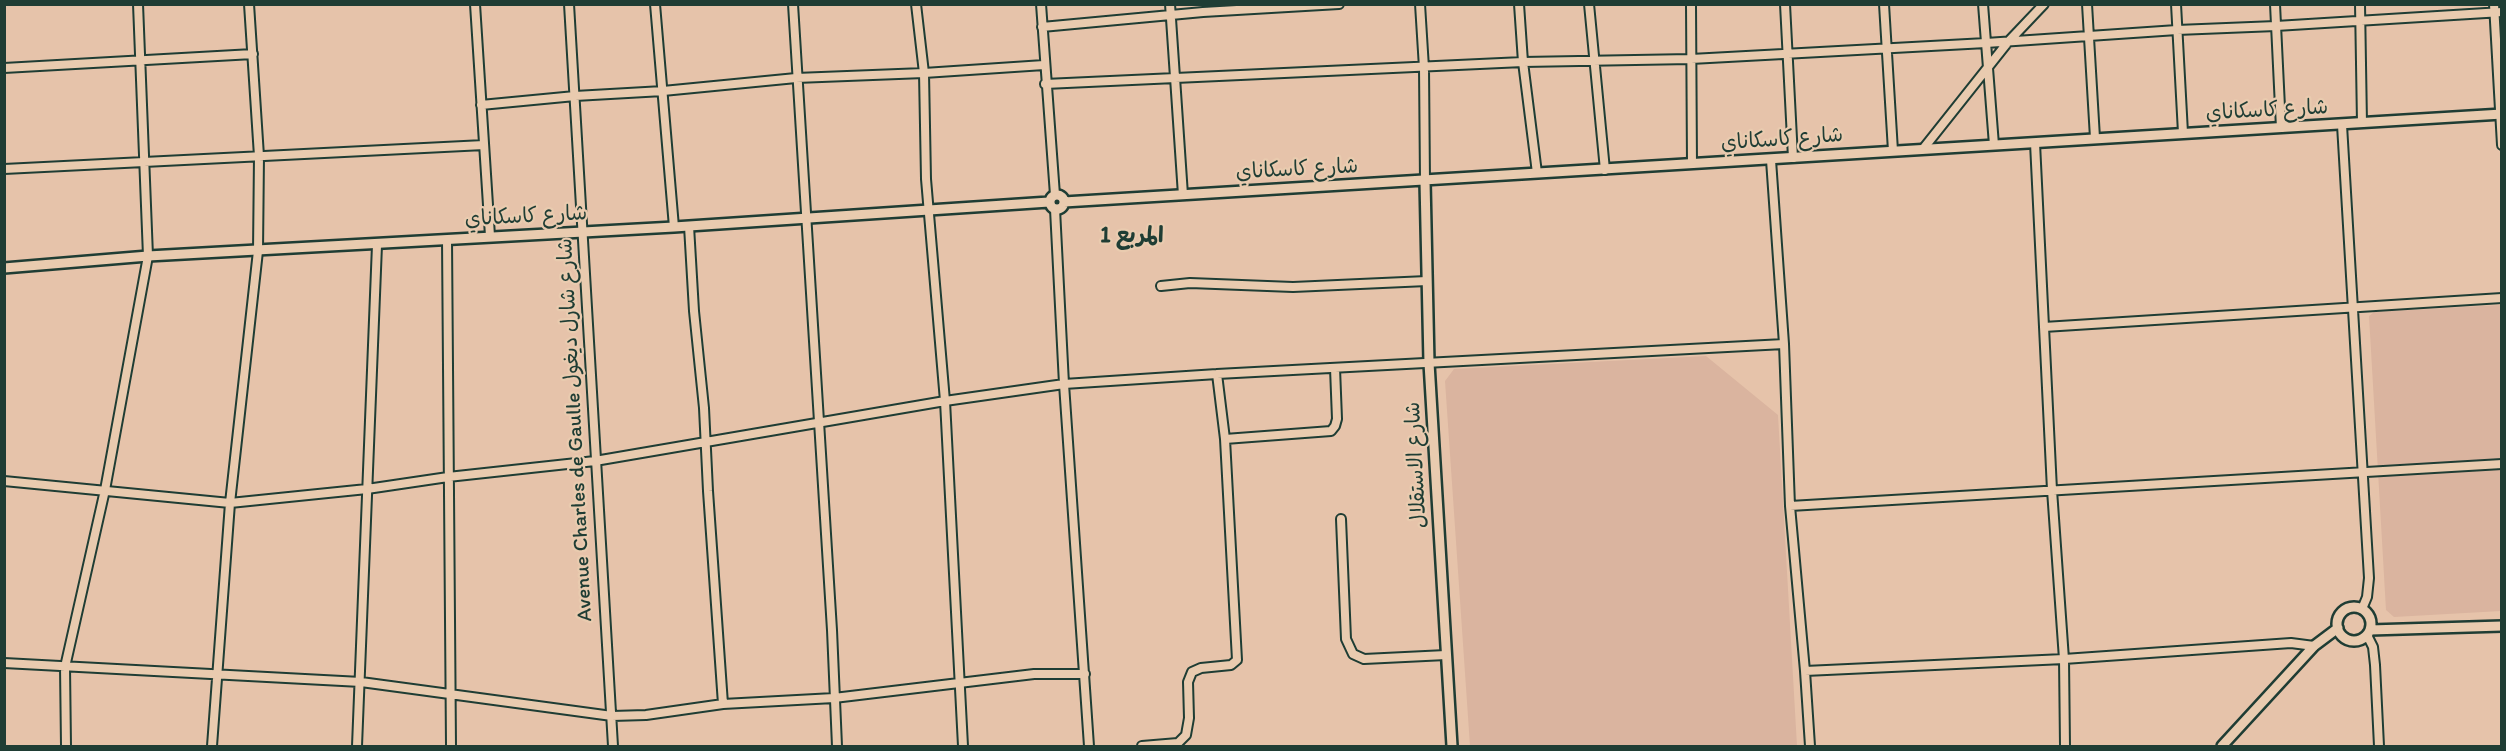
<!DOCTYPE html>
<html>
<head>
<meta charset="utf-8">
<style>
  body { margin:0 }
  #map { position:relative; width:2506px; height:751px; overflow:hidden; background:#e6c3aa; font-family:Itim,sans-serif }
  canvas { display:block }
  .frame { position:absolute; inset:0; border:6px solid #1f3d34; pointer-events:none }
</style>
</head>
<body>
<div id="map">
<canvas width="2506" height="751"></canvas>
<div class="frame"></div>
</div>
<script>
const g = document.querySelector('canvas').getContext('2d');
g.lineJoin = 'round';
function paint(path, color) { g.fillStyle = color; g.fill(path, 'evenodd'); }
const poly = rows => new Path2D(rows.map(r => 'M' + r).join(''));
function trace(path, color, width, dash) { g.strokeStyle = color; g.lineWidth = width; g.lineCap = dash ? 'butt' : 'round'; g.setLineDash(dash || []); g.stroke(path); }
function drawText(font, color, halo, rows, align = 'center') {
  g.font = font + ' Itim,"Playpen Sans Arabic",sans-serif'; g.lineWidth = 4.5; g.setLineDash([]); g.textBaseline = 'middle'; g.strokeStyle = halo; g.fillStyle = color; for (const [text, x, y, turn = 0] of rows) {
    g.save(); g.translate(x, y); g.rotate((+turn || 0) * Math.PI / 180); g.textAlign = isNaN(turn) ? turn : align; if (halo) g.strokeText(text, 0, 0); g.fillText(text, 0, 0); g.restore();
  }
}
paint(poly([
  [2501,305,2501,611,2394,617,2386,610,2369,316,2374,312],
  [1706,356,1778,415,1797,746,1470,746,1445,381,1454,369]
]), '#dab49f');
const minor = poly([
  [475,4,490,236],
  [569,4,613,746],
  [655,4,674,227],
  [793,4,832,630,837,746],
  [916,4,924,73,926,179,945,401,963,746],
  [1041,4,1055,195],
  [1170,4,1183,195],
  [1420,4,1424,68,1425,181],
  [1519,4,1523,62,1537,173],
  [1589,4,1605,170],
  [1691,4,1692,164],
  [1785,4,1793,158],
  [1884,4,1893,151],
  [1983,4,1994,145],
  [2087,4,2095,138],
  [2176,4,2183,133],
  [2275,4,2281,128],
  [2360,4,2362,123],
  [2494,4,2502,145],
  [1042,27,1203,12,1339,4],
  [4,68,253,54],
  [1045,84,1523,62,1691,59,1986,43,2177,30,2276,26,2502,12],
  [481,105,575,96,663,91,796,78,924,73,1044,65],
  [2342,125,2369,578,2367,597,2362,609],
  [2035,143,2052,490,2064,659,2065,746],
  [1923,149,2008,42,2044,4],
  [1771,160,1784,344,1790,506,1805,671,1810,746],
  [4,169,484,145],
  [1055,209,1064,384,1089,746],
  [689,226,694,311,704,408,708,491,723,704],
  [447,240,451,746],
  [1161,286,1190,283,1293,287,1427,281],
  [2044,327,2502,298],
  [1225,439,1331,431,1335,426,1337,419,1335,368],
  [4,481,230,503,367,489,448,477,595,461,945,401,1064,384,1217,374,1784,344],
  [1790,506,2502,464],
  [1341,519,1346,639,1353,654,1364,659,1446,655],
  [2367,635,2373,647,2375,665,2379,746],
  [4,663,361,682,612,716,646,715,723,704,834,698,1034,674,1085,674],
  [1805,671,2064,659,2291,643,2314,646],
  [66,746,65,667,105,490,148,256,138,4],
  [212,746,230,503,258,251,259,156,249,4],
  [357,746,377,245],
  [1142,746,1178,743,1186,735,1189,718,1188,682,1192,672,1201,668,1231,665,1237,660,1225,439,1217,374]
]);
const tertiary = poly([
  [1425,181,1429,363,1452,746],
  '1050 202a7 7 0 1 1 14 0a7 7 0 1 1-14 0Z',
  [1064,202,2502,114],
  [4,268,148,256,674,227,1049,202],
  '2337 624a17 17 0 1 1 34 0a17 17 0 1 1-34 0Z',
  [2370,630,2502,626],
  [2222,746,2314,646,2338,628]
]);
trace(minor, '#1f3d34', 12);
trace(tertiary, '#1f3d34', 14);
trace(minor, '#e9cbaf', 8);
trace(tertiary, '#e9cbaf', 9);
drawText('21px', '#1f3d34', '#e9cbaf', [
  ["شارع كاسكاناي",2267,111,-3],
  ["شارع كاسكاناي",1782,140,-4],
  ["شارع كاسكاناي",1297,170,-3],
  ["شارع كاسكاناي",526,217,-3],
  ["Avenue Charles de Gaulle شارع شارل ديغول",576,430,-93],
  ["شارع الاستقلال",1417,465,-93]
]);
drawText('bold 22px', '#1f3d34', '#e9cbaf', [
  ["المربع 1",1132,236]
]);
</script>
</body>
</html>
